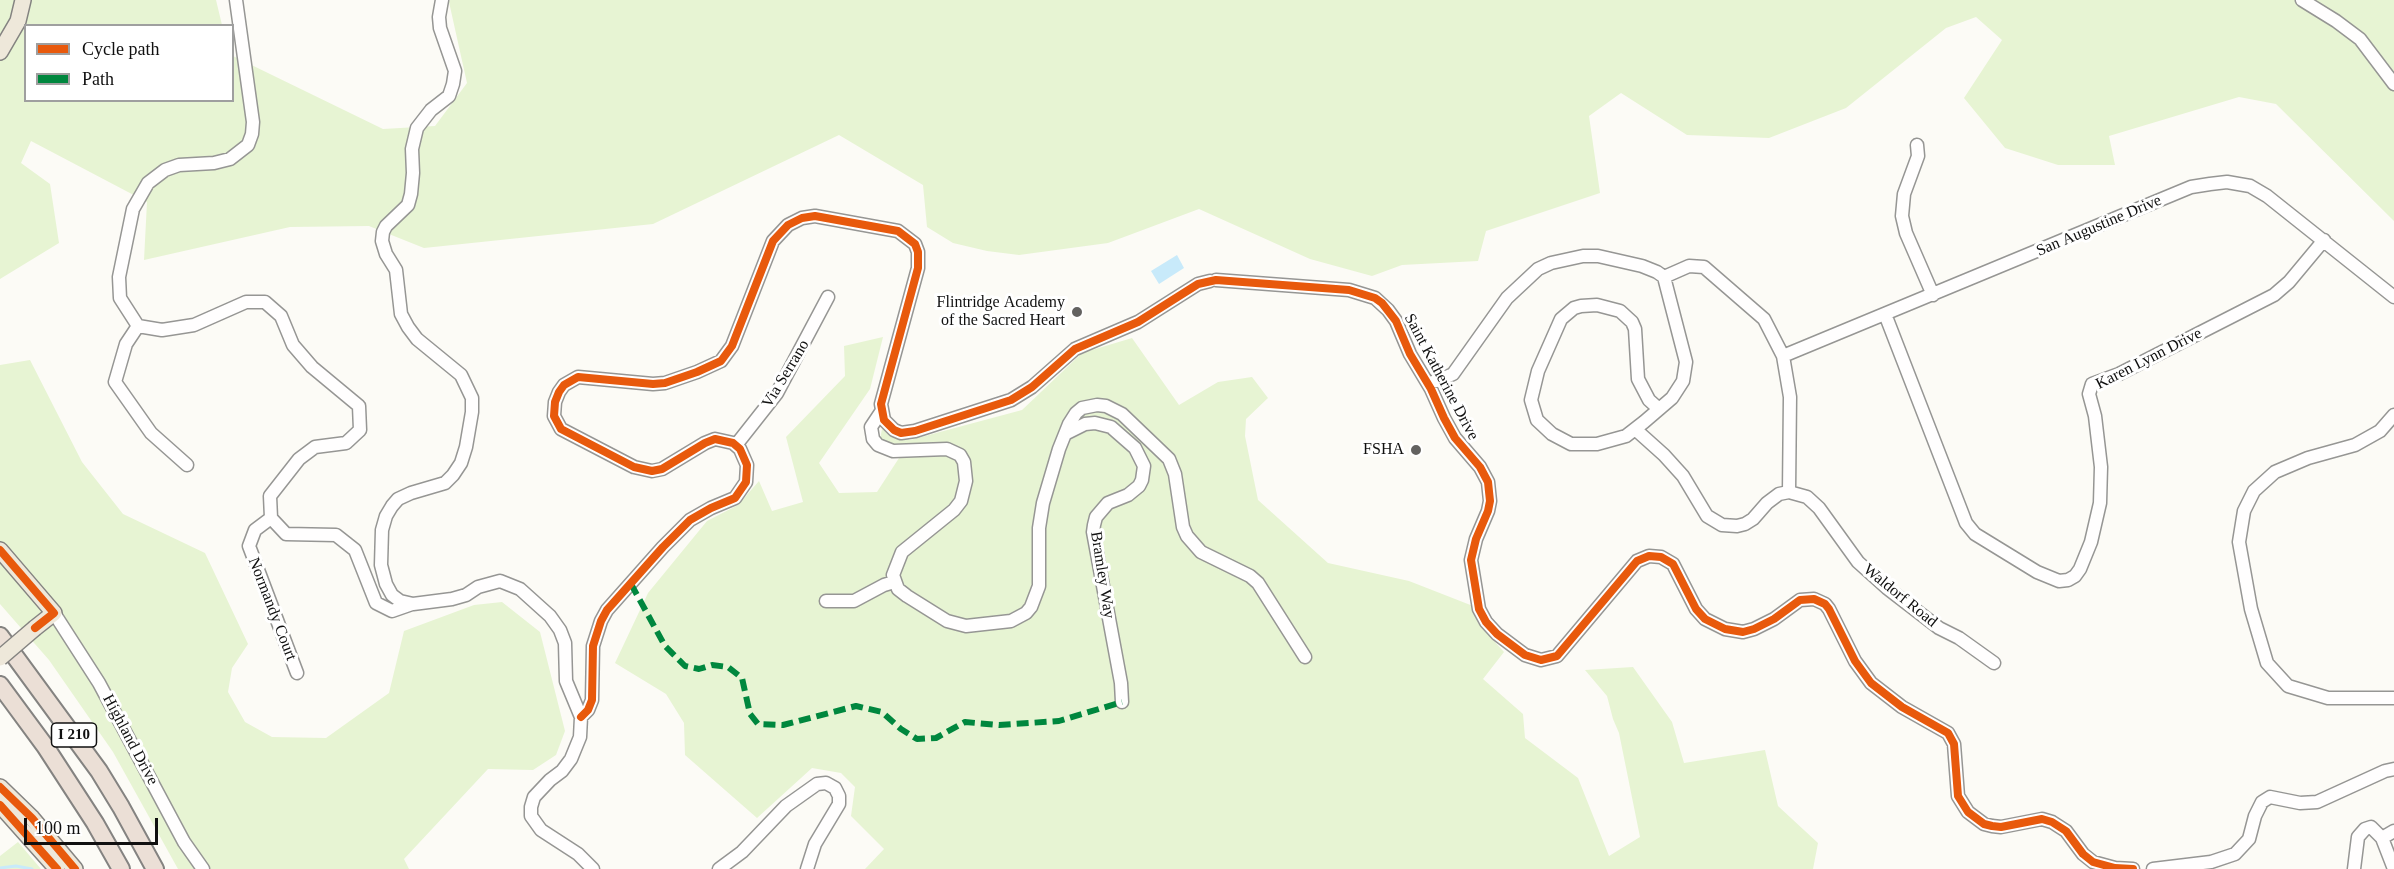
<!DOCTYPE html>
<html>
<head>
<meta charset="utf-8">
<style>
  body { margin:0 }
  #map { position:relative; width:2394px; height:869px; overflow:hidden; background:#fcfbf6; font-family:Georgia,serif }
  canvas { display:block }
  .legend { position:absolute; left:24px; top:24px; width:210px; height:78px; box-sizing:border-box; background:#fff; border:2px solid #9f9f9f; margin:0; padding:8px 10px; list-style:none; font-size:18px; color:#101010 }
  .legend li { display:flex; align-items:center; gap:12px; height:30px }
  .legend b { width:30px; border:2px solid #9f9f9f }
  .scale { position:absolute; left:24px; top:818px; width:134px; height:27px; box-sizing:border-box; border:3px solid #101010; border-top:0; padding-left:8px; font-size:18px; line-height:21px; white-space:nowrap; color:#101010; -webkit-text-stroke:4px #fff; paint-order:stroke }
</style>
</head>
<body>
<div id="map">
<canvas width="2394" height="869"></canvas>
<ul class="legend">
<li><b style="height:8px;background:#e8590c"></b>Cycle path</li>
<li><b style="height:8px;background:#00873e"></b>Path</li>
</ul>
<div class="scale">100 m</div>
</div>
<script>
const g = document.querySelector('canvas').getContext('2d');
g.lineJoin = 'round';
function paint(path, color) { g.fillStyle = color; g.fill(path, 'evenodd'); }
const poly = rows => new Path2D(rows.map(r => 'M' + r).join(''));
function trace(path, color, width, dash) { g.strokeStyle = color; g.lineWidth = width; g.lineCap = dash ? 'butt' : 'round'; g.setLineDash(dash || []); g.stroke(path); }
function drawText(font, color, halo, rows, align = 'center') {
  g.font = font + ' Georgia,serif'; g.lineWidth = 6; g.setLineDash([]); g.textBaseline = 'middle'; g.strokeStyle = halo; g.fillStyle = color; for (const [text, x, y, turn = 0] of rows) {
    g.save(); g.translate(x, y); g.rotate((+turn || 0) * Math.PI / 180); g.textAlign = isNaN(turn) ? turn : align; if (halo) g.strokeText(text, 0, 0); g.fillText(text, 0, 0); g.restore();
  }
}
paint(poly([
  [0,0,216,0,222,25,26,26,26,100,232,100,233,56,383,129,435,126,467,83,449,2,450,0,2394,0,2394,221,2276,104,2239,97,2109,136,2115,165,2058,165,2005,148,1964,98,2002,40,1976,17,1946,28,1846,108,1769,138,1687,135,1621,93,1589,116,1600,193,1486,231,1478,261,1402,265,1372,276,1310,259,1199,209,1108,243,1019,255,987,251,953,243,927,227,923,185,839,135,653,224,424,248,369,226,290,227,144,260,147,202,31,141,21,163,50,184,59,243,0,279],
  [883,337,870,389,819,463,839,493,877,492,899,458,880,439,882,429,910,440,1022,410,1082,353,1132,338,1179,405,1218,382,1252,377,1268,398,1246,419,1245,436,1258,500,1328,563,1409,581,1473,606,1478,623,1504,652,1483,679,1523,714,1525,738,1578,778,1609,856,1640,837,1619,733,1613,719,1607,696,1585,670,1633,667,1672,722,1684,763,1765,750,1778,806,1818,843,1813,869,865,869,884,849,851,816,855,787,841,773,812,768,757,818,685,755,684,723,666,694,615,663,648,593,707,521,738,505,759,481,772,511,803,502,786,437,845,376,844,346],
  [30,360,82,462,123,514,205,553,248,644,232,668,228,692,245,722,272,737,326,738,389,693,404,631,474,605,502,602,540,632,565,731,556,755,533,770,488,769,404,859,409,869,178,869,113,752,49,660,0,604,0,365],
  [18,842,41,869,0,869,0,856]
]), '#e7f4d3');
paint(poly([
  [1177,255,1184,268,1159,284,1151,271]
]), '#c8eafa');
trace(poly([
  [0,868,16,866,32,869]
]), '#c8eafa', 3);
const minor = poly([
  [236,0,253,122,252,134,248,145,230,159,214,163,179,165,165,170,148,183,133,209,119,277,120,298,138,326,162,330,194,325,246,302,265,302,281,316,293,345,312,367,359,406,360,430,346,443,315,447,299,459,270,496,271,518,286,534,336,535,355,550,376,603,392,611,412,604],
  [442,0,439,17,440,28,455,71,453,84,449,96,431,110,417,128,412,149,413,173,411,194,408,205,386,226,383,232,382,241,386,254,396,270,401,314,408,327,417,339,461,375,472,398,472,412,466,447,461,463,453,475,445,483,411,493,398,499,392,506,386,516,382,530,381,565,386,584,392,595,400,601,413,604,452,599,466,595,478,587,500,581,520,589,550,616,560,630,565,643,566,681,581,717,580,737,571,759,562,771,550,780,534,797,531,807,531,816,541,830,578,854,593,869],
  [2302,0,2336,21,2360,39,2394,84],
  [1917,145,1918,156,1904,194,1902,216,1906,233,1933,295],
  [1216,280,1349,290,1375,298,1388,310,1396,321,1410,354,1431,389,1444,418,1455,438,1480,467,1488,482,1490,501,1488,511,1476,539,1471,560,1479,609,1486,622,1497,634,1525,655,1541,660,1557,656,1637,561,1649,556,1661,557,1673,564,1696,609,1705,619,1725,629,1743,632,1754,629,1774,619,1800,600,1814,599,1825,604,1829,609,1855,661,1871,683,1902,707,1948,733,1954,744,1958,796,1968,812,1984,824,1992,826,2001,827,2042,819,2052,822,2066,831,2083,854,2093,862,2115,868,2133,869],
  [1885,314,1966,523,1975,534,2037,572,2059,581,2068,580,2075,576,2080,569,2091,542,2100,503,2101,467,2095,416,2089,394,2092,384,2119,374,2274,295,2289,282,2324,240],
  [138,326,126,344,115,382,151,433,187,465],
  [1783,356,2191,187,2210,184,2227,182,2250,186,2267,196,2394,297],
  [1428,383,1437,381,1453,374,1507,298,1538,269,1551,263,1583,256,1598,256,1642,266,1657,272,1664,277,1689,266,1704,267,1764,319,1783,356,1790,397,1789,492],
  [1659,409,1649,400,1638,379,1635,329,1632,322,1620,311,1597,305,1581,306,1574,308,1561,319,1538,371,1531,400,1537,420,1552,434,1571,444,1597,444,1626,436,1644,422,1672,398,1683,381,1686,362,1664,277],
  [881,412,871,427,873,439,878,445,893,451,947,449,960,455,964,462,966,481,961,501,954,510,902,552,893,575,898,589,907,596,947,621,966,626,1011,621,1026,613,1031,607,1039,586,1039,528,1043,503,1059,449,1069,424,1076,413,1082,408,1097,405,1106,406,1122,414,1169,459,1175,474,1183,527,1187,536,1201,552,1250,576,1258,583,1305,657],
  [2394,415,2380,431,2355,445,2308,458,2275,472,2254,491,2244,511,2239,542,2251,609,2267,663,2288,686,2328,698,2394,698],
  [1635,429,1664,455,1683,476,1707,516,1722,525,1737,526,1745,524,1753,519,1767,503,1779,494,1789,492,1807,497,1819,508,1858,562,1887,588,1939,628,1959,638,1994,663],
  [1065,434,1085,424,1095,423,1111,427,1135,448,1144,466,1142,480,1139,486,1128,495,1108,503,1096,517,1094,525,1093,532,1121,683,1122,702],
  [736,445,777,393,828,297],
  [271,518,255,530,249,546,297,673],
  [826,601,854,601,884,585,894,582],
  [54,613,99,683,184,842,203,869],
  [581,717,588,710,592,700,593,646,601,621,607,610,663,547,690,520,711,508,735,498,746,482,747,465,740,449,733,443,715,439,705,443,662,469,652,471,634,467,561,429,554,416,555,402,559,392,564,385,578,377,653,384,665,383,697,372,721,361,732,346,773,241,788,225,802,218,815,216,898,231,915,244,918,252,918,268,881,404,884,420,894,430,901,433,915,431,1011,400,1032,387,1075,349,1138,322,1198,284,1210,281],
  [2394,831,2382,838,2394,869],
  [719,869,742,852,786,806,817,784,826,783,835,788,839,796,839,804,815,844,807,869],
  [2153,869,2211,862,2235,854,2249,839,2255,816,2262,802,2270,797,2300,803,2317,802,2385,771,2394,769],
  [2354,869,2358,837,2365,829,2371,827,2382,838]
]);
const major = poly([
  [0,52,18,21,23,0],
  [0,550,54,613,35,628],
  [0,787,32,818,75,869],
  [0,805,57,869]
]);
const highway = poly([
  [0,636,99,771,121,807,155,869],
  [0,685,45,746,95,823,121,869]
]);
trace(minor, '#969694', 15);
trace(major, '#848381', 18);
trace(highway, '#848381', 20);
trace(minor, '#fffefe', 12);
trace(major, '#eee8da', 15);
trace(highway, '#ebdfd6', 16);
const majorBridge = poly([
  [0,658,35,628]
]);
trace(majorBridge, '#848381', 18, []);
trace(majorBridge, '#eee8da', 15);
trace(poly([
  [631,584,665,646,685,666,699,669,712,665,728,667,742,678,750,714,758,724,783,725,856,706,882,712,901,729,917,739,936,738,965,722,999,725,1059,721,1122,702]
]), '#00873e', 6, [12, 6]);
trace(poly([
  [0,550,54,613,35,628],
  [581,717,588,710,592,700,593,646,601,621,607,610,663,547,690,520,711,508,735,498,746,482,747,465,740,449,733,443,715,439,705,443,662,469,652,471,634,467,561,429,554,416,555,402,559,392,564,385,578,377,653,384,665,383,697,372,721,361,732,346,773,241,788,225,802,218,815,216,898,231,915,244,918,252,918,268,881,404,884,420,894,430,901,433,915,431,1011,400,1032,387,1075,349,1138,322,1198,284,1216,280,1349,290,1375,298,1382,303,1396,321,1410,354,1431,389,1444,418,1455,438,1480,467,1488,482,1490,501,1488,511,1476,539,1471,560,1479,609,1486,622,1497,634,1525,655,1541,660,1557,656,1637,561,1649,556,1661,557,1673,564,1696,609,1705,619,1725,629,1743,632,1754,629,1774,619,1800,600,1814,599,1825,604,1829,609,1855,661,1871,683,1902,707,1948,733,1954,744,1958,796,1968,812,1984,824,1992,826,2001,827,2042,819,2052,822,2066,831,2083,854,2093,862,2115,868,2133,869],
  [0,787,32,818,75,869],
  [0,805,57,869]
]), '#e8590c', 8);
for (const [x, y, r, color] of [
  [1077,312,6,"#636260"],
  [1416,450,6,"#636260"]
]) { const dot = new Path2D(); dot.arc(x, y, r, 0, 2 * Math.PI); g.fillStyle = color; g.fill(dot); trace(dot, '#fff', 2); }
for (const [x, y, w] of [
  [74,735,45]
]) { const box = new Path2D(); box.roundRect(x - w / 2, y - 12, w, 24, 4.5); g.fillStyle = '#fff'; g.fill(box); trace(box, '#101010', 1.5); }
drawText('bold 15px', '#101010', null, [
  ["I 210",74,735]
]);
drawText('16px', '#101010', '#fff', [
  ["San Augustine Drive",2099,226,-23],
  ["Karen Lynn Drive",2149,359,-27],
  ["Via Serrano",786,374,-59],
  ["Saint Katherine Drive",1441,377,62],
  ["Bramley Way",1102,575,81],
  ["Waldorf Road",1900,596,39],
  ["Normandy Court",272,609,69],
  ["Highland Drive",130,740,62]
]);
drawText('16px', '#101010', '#fff', [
  ["Flintridge Academy",1065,303],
  ["of the Sacred Heart",1065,321],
  ["FSHA",1404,450]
], 'right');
</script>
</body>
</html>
